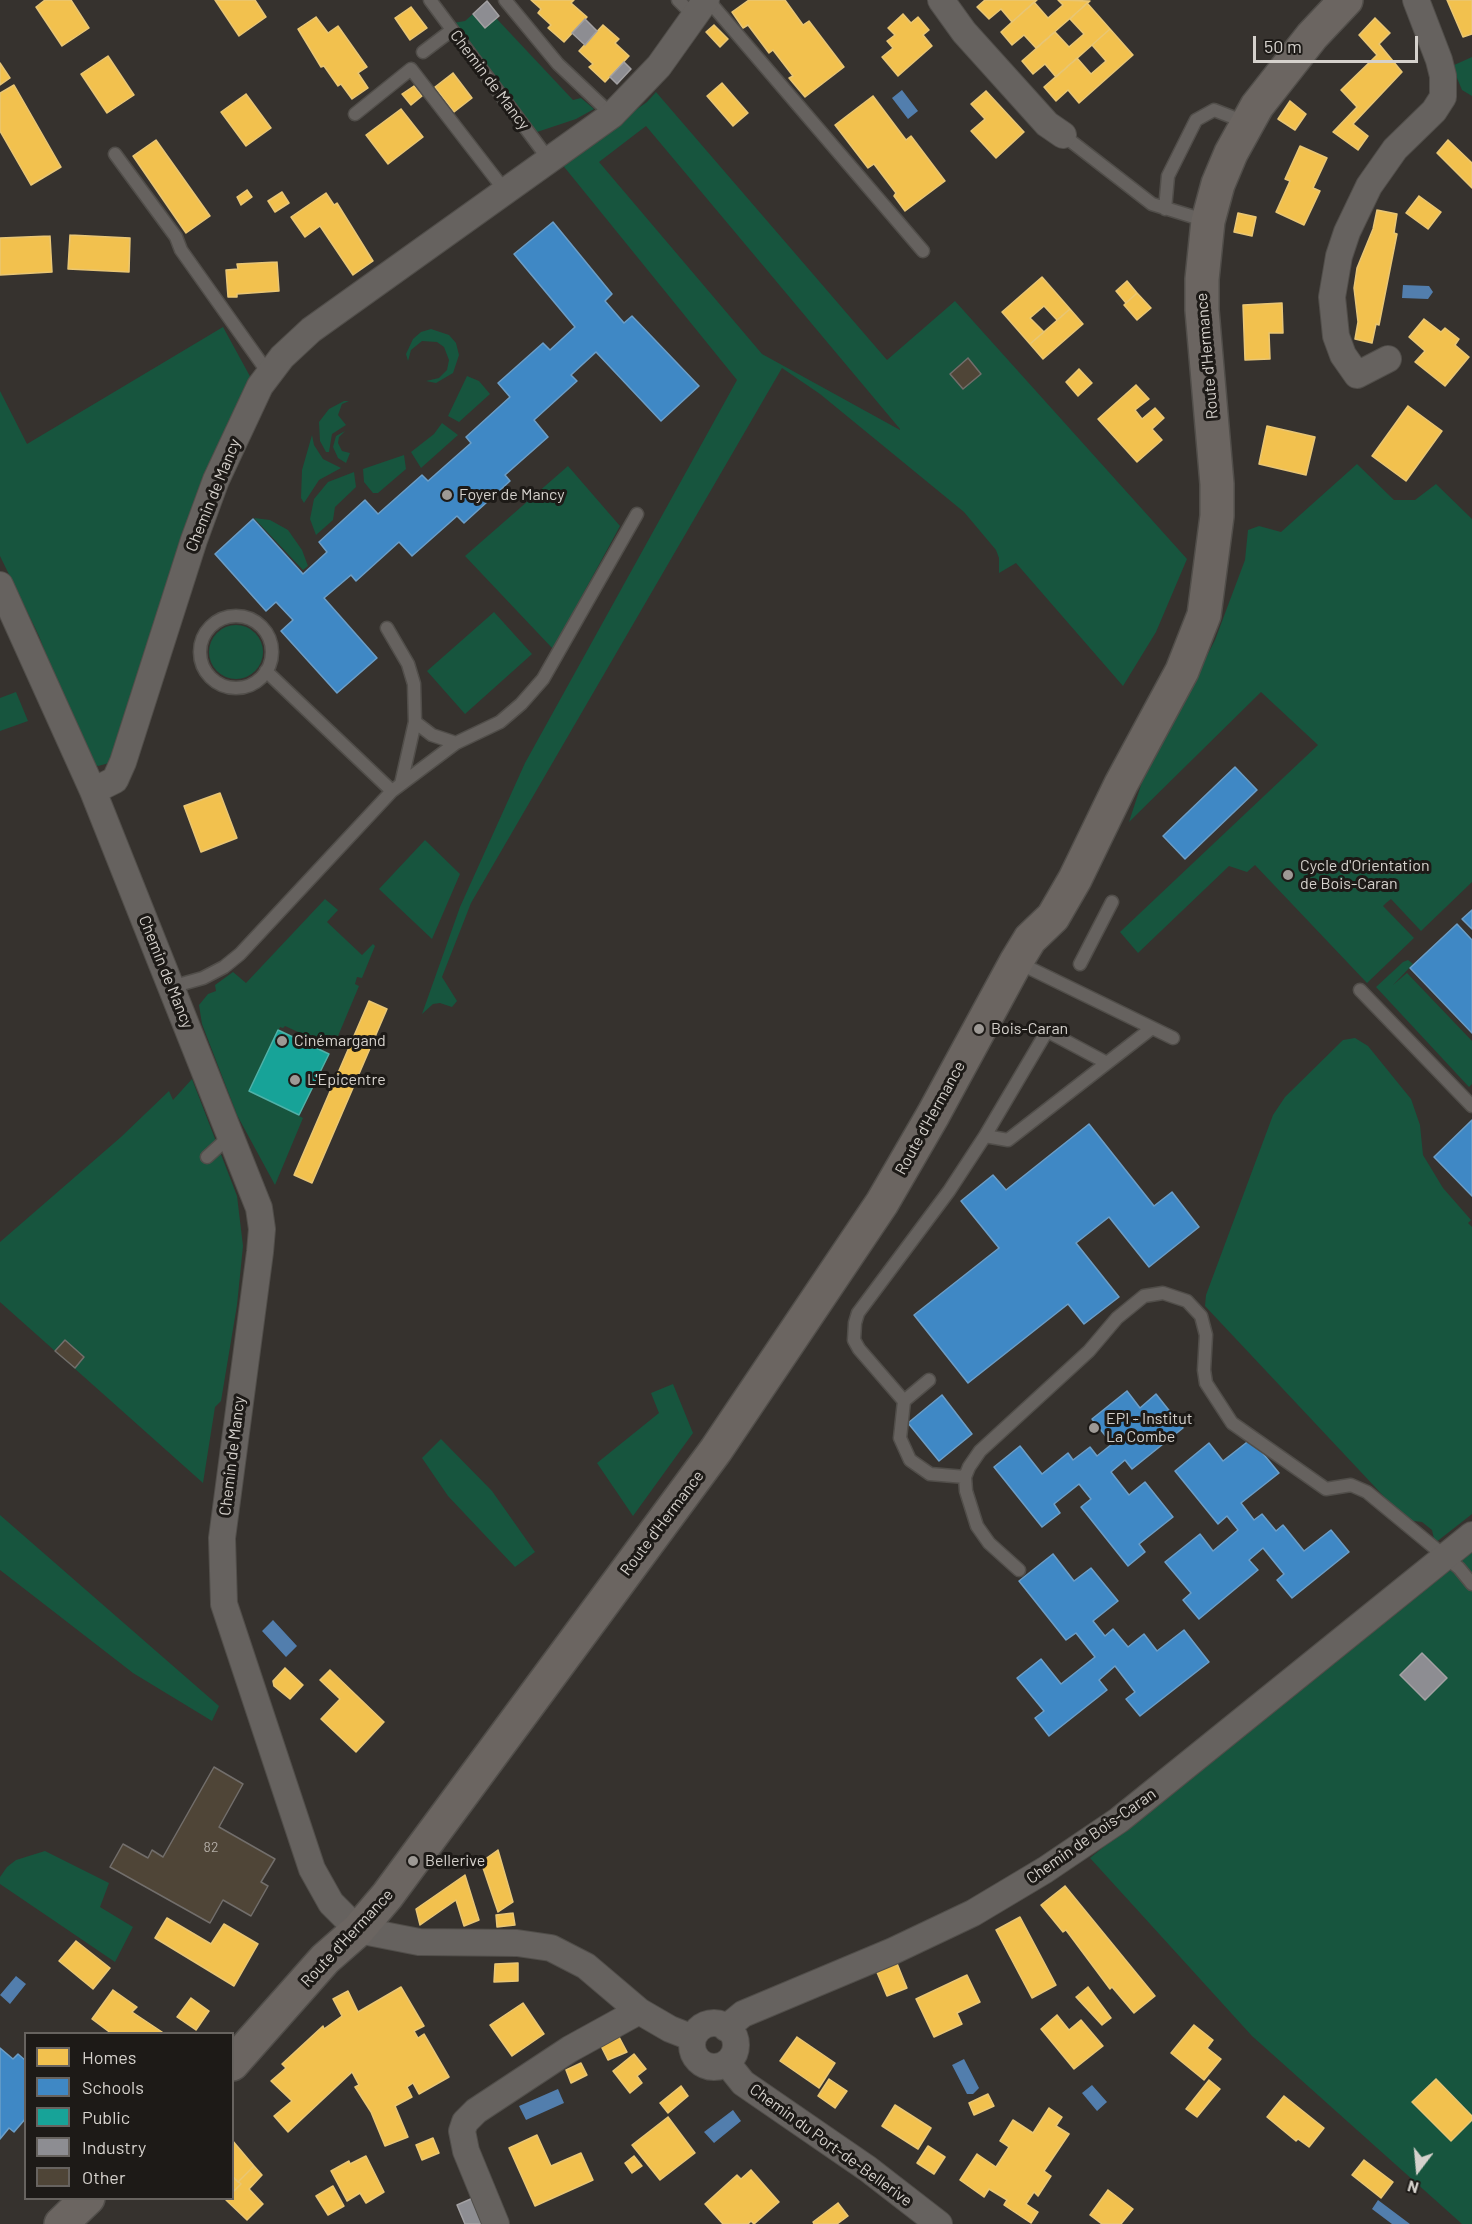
<!DOCTYPE html>
<html>
<head>
<meta charset="utf-8">
<style>
  body { margin:0 }
  #map { position:relative; width:1472px; height:2224px; overflow:hidden; background:#36322e; font-family:Barlow,sans-serif }
  canvas { display:block }
  .legend { position:absolute; left:24px; top:2032px; width:210px; height:168px; box-sizing:border-box; background:#1d1a17; border:2px solid #67635f; margin:0; padding:8px 10px; list-style:none; font-size:18px; color:#d5d1cc }
  .legend li { display:flex; align-items:center; gap:12px; height:30px }
  .legend b { width:30px; border:2px solid #67635f }
  .north { position:absolute; left:1388px; top:2140px; width:60px; height:60px; -webkit-text-stroke:4px #1d1a17; paint-order:stroke; rotate:196deg; font-size:16px; font-weight:700; line-height:24px; text-align:center; color:#d5d1cc }
  .north::after { content:''; display:block; margin:auto; width:21px; height:27px; background:#d5d1cc; clip-path:polygon(50% 0,100% 100%,50% 72%,0 100%) }
  .scale { position:absolute; left:1253px; top:36px; width:165px; height:27px; box-sizing:border-box; border:3px solid #d5d1cc; border-top:0; padding-left:8px; font-size:18px; line-height:21px; white-space:nowrap; color:#d5d1cc; -webkit-text-stroke:4px #1d1a17; paint-order:stroke }
</style>
</head>
<body>
<div id="map">
<canvas width="1472" height="2224"></canvas>
<ul class="legend">
<li><b style="height:16px;background:#f2c14e"></b>Homes</li>
<li><b style="height:16px;background:#3f88c5"></b>Schools</li>
<li><b style="height:16px;background:#17a398"></b>Public</li>
<li><b style="height:16px;background:#8d8d92"></b>Industry</li>
<li><b style="height:16px;background:#4f4537"></b>Other</li>
</ul>
<div class="north">N</div>
<div class="scale">50 m</div>
</div>
<script>
const g = document.querySelector('canvas').getContext('2d');
g.lineJoin = 'round';
function paint(path, color) { g.fillStyle = color; g.fill(path, 'evenodd'); }
const poly = rows => new Path2D(rows.map(r => 'M' + r).join(''));
function trace(path, color, width, dash) { g.strokeStyle = color; g.lineWidth = width; g.lineCap = dash ? 'butt' : 'round'; g.setLineDash(dash || []); g.stroke(path); }
function drawText(font, color, halo, rows, align = 'center') {
  g.font = font + ' Barlow,sans-serif'; g.lineWidth = 6; g.setLineDash([]); g.textBaseline = 'middle'; g.strokeStyle = halo; g.fillStyle = color; for (const [text, x, y, turn = 0] of rows) {
    g.save(); g.translate(x, y); g.rotate((+turn || 0) * Math.PI / 180); g.textAlign = isNaN(turn) ? turn : align; if (halo) g.strokeText(text, 0, 0); g.fillText(text, 0, 0); g.restore();
  }
}
paint(poly([
  [473,14,485,28,496,18,573,100,581,98,594,109,576,119,537,132,453,23,465,21],
  [1472,57,1472,96,1462,90,1452,66],
  [656,92,887,360,955,301,1187,559,1156,632,1123,686,1016,563,999,573,999,558,996,550,964,512,820,394,782,368,471,903,442,977,457,1001,452,1007,440,1003,433,1004,422,1014,460,907,525,763,737,380,561,163,647,102],
  [646,126,900,429,900,430,762,354,599,162],
  [223,327,252,380,113,762,98,766,86,761,39,636,0,556,0,391,27,444],
  [431,329,449,335,456,343,459,355,453,373,436,383,426,381,439,378,447,370,449,360,444,347,437,342,422,341,411,350,408,361,406,354,413,339,421,332],
  [467,376,479,381,490,394,459,422,448,416],
  [344,401,349,401,342,404,338,415,346,425,332,434,329,452,326,452,320,441,319,422,329,409],
  [442,423,458,435,421,468,411,452,434,434],
  [345,431,339,437,338,443,342,451,350,453,346,463,338,458,333,447,336,436],
  [312,435,314,445,323,459,341,468,319,480,304,503,301,498,302,470],
  [404,455,406,469,378,493,373,493,364,482,363,469],
  [1357,464,1394,500,1415,500,1436,484,1472,519,1472,882,1421,931,1391,899,1386,903,1383,906,1414,938,1367,983,1255,865,1247,872,1229,866,1138,953,1120,932,1318,745,1261,692,1129,822,1142,782,1215,640,1245,560,1248,530,1259,526,1281,532],
  [568,466,620,526,553,649,465,556],
  [354,472,356,487,335,507,333,520,316,535,310,519,314,499,328,482],
  [254,518,270,520,288,530,302,550,308,566,303,570],
  [494,612,532,654,465,714,427,671],
  '209 652a27 27 0 1 1 54 0a27 27 0 1 1-54 0Z',
  [16,692,28,721,0,731,0,698],
  [425,840,460,874,432,939,379,889],
  [325,899,338,910,327,922,362,955,373,944,375,946,362,978,357,977,355,984,359,986,333,1048,285,1026,283,1028,280,1027,249,1090,303,1118,275,1185,237,1115,202,1024,199,1005,208,994,216,991,215,985,233,972,246,983],
  [1408,960,1413,964,1393,985,1407,973,1472,1041,1472,1084,1469,1087,1376,987,1403,962],
  [1355,1038,1368,1046,1411,1099,1420,1125,1423,1155,1443,1188,1471,1220,1468,1223,1472,1227,1472,1514,1435,1543,1432,1530,1422,1522,1406,1520,1205,1306,1206,1295,1273,1115,1285,1097,1343,1040],
  [192,1079,237,1196,243,1246,237,1305,221,1401,215,1407,203,1483,0,1302,0,1242,121,1137,169,1091,173,1100],
  [673,1384,693,1433,633,1516,597,1463,659,1413,651,1393],
  [441,1439,492,1491,535,1552,515,1567,448,1496,422,1458],
  [0,1515,219,1706,212,1721,133,1673,0,1570],
  [1472,1547,1472,2224,1462,2224,1252,2036,1090,1858],
  [45,1851,109,1883,100,1907,133,1927,115,1962,0,1884,0,1877,7,1867,16,1860]
]), '#17553e');
paint(poly([
  [902,90,918,111,908,119,892,98],
  [1403,285,1429,286,1433,292,1428,299,1402,298],
  [273,1620,297,1646,286,1657,262,1631],
  [16,1976,26,1984,10,2004,0,1995],
  [964,2059,979,2088,973,2094,967,2094,952,2065],
  [1092,2085,1107,2102,1097,2111,1082,2093],
  [558,2089,564,2103,526,2120,519,2106],
  [733,2110,741,2121,714,2143,704,2132],
  [1378,2200,1410,2224,1392,2224,1372,2209]
]), '#527ead');
const homes = poly([
  [45,0,71,0,89,28,62,46,36,7,45,0],
  [215,0,255,0,266,17,239,36,215,0],
  [531,0,574,0,571,3,587,17,564,42,548,28,551,25,538,13,541,9,531,0],
  [749,0,785,0,803,25,809,21,844,67,805,97,789,78,793,76,773,50,769,53,748,25,743,28,732,12,749,0],
  [985,0,1037,0,1012,22,1001,9,989,19,977,7,985,0],
  [1058,0,1090,1,1036,48,1024,35,1012,45,1001,32,1034,2,1048,18,1063,5,1058,0],
  [1447,0,1472,0,1472,34,1463,37,1447,0],
  [1087,3,1110,29,1056,77,1045,64,1033,74,1022,61,1055,32,1069,47,1084,34,1070,19,1087,3],
  [411,7,427,28,410,40,395,18,411,7],
  [903,14,911,23,918,17,929,30,923,35,932,46,898,76,882,57,893,48,887,41,895,35,888,28,903,14],
  [316,17,328,33,338,26,367,67,358,73,368,88,352,99,341,84,338,86,324,66,321,67,298,29,316,17],
  [1375,18,1390,33,1379,44,1402,72,1353,124,1368,136,1358,150,1333,132,1357,107,1341,90,1377,55,1359,35,1375,18],
  [603,25,619,39,615,43,629,56,605,82,589,67,593,64,579,51,603,25],
  [714,25,728,39,720,47,706,32,714,25],
  [1110,29,1133,55,1079,103,1068,90,1056,101,1044,87,1077,58,1091,74,1106,61,1092,45,1110,29],
  [108,56,134,95,107,113,81,74,108,56],
  [0,63,10,78,0,85,0,63],
  [453,73,472,98,454,112,435,87,453,73],
  [722,83,748,113,733,126,707,96,722,83],
  [14,85,61,167,31,185,0,131,0,93,14,85],
  [414,86,422,96,411,105,402,94,414,86],
  [986,91,1024,132,996,158,971,131,985,119,971,104,986,91],
  [246,94,271,128,246,146,221,112,246,94],
  [873,96,906,140,911,136,945,181,905,211,894,196,896,193,874,164,868,168,835,125,873,96],
  [1290,101,1306,114,1295,130,1278,119,1290,101],
  [401,109,423,137,388,164,366,135,401,109],
  [156,140,210,216,186,233,133,156,156,140],
  [1448,140,1472,163,1472,188,1437,153,1448,140],
  [1300,146,1327,158,1313,188,1320,191,1304,225,1276,212,1290,181,1285,179,1300,146],
  [247,190,252,197,241,205,237,197,247,190],
  [282,192,289,203,275,212,268,201,282,192],
  [326,193,334,205,337,203,373,261,353,275,320,226,305,237,291,217,326,193],
  [1419,196,1441,212,1428,229,1406,213,1419,196],
  [1377,210,1397,214,1394,233,1397,234,1379,325,1376,324,1372,343,1355,339,1358,322,1354,288,1357,268,1373,229,1377,210],
  [1238,213,1256,217,1252,236,1234,232,1238,213],
  [70,235,130,238,129,272,68,269,70,235],
  [50,236,52,272,0,275,0,238,50,236],
  [277,262,279,291,237,294,237,297,228,297,226,270,238,269,237,264,277,262],
  [1042,277,1070,309,1057,320,1044,306,1030,318,1044,332,1030,344,1002,312,1042,277],
  [1127,281,1137,293,1126,303,1116,291,1127,281],
  [1137,293,1151,308,1137,320,1124,305,1137,293],
  [1282,303,1283,333,1269,333,1270,359,1245,360,1243,305,1282,303],
  [1070,309,1083,324,1043,359,1030,344,1070,309],
  [1424,319,1441,332,1445,328,1459,339,1455,345,1469,357,1445,386,1415,362,1425,351,1409,337,1424,319],
  [1079,369,1092,383,1078,396,1066,382,1079,369],
  [1136,385,1149,399,1135,410,1142,419,1155,408,1164,418,1152,429,1162,440,1137,462,1098,419,1136,385],
  [1408,406,1442,431,1406,481,1372,456,1408,406],
  [1267,426,1315,437,1306,475,1259,464,1267,426],
  [220,793,237,838,201,852,184,806,220,793],
  [369,1001,387,1009,312,1183,294,1175,369,1001],
  [285,1668,303,1685,290,1699,274,1686,273,1681,285,1668],
  [330,1670,384,1722,356,1752,321,1719,340,1699,320,1680,330,1670],
  [498,1850,513,1902,498,1912,481,1862,498,1850],
  [465,1875,479,1920,464,1926,456,1900,420,1925,416,1909,465,1875],
  [1065,1886,1155,1996,1134,2013,1112,1987,1110,1989,1066,1930,1063,1932,1041,1905,1065,1886],
  [513,1913,515,1925,497,1927,496,1915,513,1913],
  [1020,1917,1056,1985,1032,1998,996,1930,1020,1917],
  [167,1918,211,1944,224,1924,258,1944,234,1986,155,1938,167,1918],
  [76,1941,110,1968,93,1989,59,1961,76,1941],
  [896,1961,907,1988,887,1996,876,1970,896,1961],
  [518,1963,518,1981,494,1982,495,1964,518,1963],
  [967,1975,980,2002,957,2013,962,2024,934,2037,916,1999,967,1975],
  [401,1987,424,2026,414,2031,418,2038,424,2034,449,2077,419,2094,413,2083,407,2087,412,2097,395,2106,408,2137,385,2146,371,2112,355,2087,359,2085,352,2072,288,2132,274,2116,292,2101,271,2081,286,2068,282,2064,323,2026,324,2029,342,2016,333,1999,348,1991,358,2012,401,1987],
  [1088,1987,1111,2018,1102,2025,1076,1997,1088,1987],
  [113,1990,137,2007,132,2012,165,2034,112,2034,92,2019,113,1990],
  [191,1998,209,2011,196,2030,177,2017,191,1998],
  [523,2003,544,2034,512,2056,490,2025,523,2003],
  [1057,2015,1069,2030,1081,2020,1103,2046,1074,2069,1041,2029,1057,2015],
  [1194,2025,1213,2040,1207,2048,1221,2059,1204,2080,1171,2053,1194,2025],
  [618,2035,627,2052,608,2060,600,2044,618,2035],
  [797,2037,835,2063,819,2088,780,2061,797,2037],
  [634,2054,646,2069,637,2076,642,2083,630,2093,613,2071,634,2054],
  [581,2063,587,2075,571,2083,566,2070,581,2063],
  [829,2079,847,2091,835,2108,818,2096,829,2079],
  [1436,2079,1472,2116,1472,2120,1451,2141,1412,2102,1436,2079],
  [1209,2080,1220,2089,1197,2117,1186,2109,1209,2080],
  [681,2086,688,2096,668,2113,660,2103,681,2086],
  [988,2094,994,2106,974,2115,969,2103,988,2094],
  [1284,2096,1324,2128,1309,2147,1298,2139,1296,2141,1267,2117,1284,2096],
  [895,2105,931,2128,918,2149,882,2126,895,2105],
  [1049,2108,1062,2117,1056,2126,1069,2134,1044,2171,1051,2176,1038,2196,1034,2192,1026,2204,1038,2212,1031,2223,1004,2205,1007,2200,989,2189,984,2197,960,2180,977,2154,996,2167,1009,2147,1000,2141,1013,2120,1033,2133,1049,2108],
  [668,2117,695,2153,660,2180,632,2145,668,2117],
  [537,2135,551,2166,581,2153,593,2180,535,2206,509,2148,537,2135],
  [433,2138,439,2153,422,2160,416,2145,433,2138],
  [232,2140,254,2166,238,2182,232,2176,232,2140],
  [928,2146,945,2157,934,2174,917,2163,928,2146],
  [366,2156,384,2192,366,2203,360,2193,347,2201,331,2171,349,2161,350,2164,366,2156],
  [634,2156,642,2166,632,2173,625,2163,634,2156],
  [1364,2160,1393,2182,1381,2198,1352,2175,1364,2160],
  [254,2166,262,2175,249,2189,263,2204,247,2220,226,2200,232,2198,232,2193,241,2184,238,2182,254,2166],
  [751,2170,779,2202,754,2224,751,2221,748,2224,723,2224,705,2204,737,2175,741,2179,751,2170],
  [232,2176,241,2184,232,2193,232,2176],
  [333,2186,344,2206,328,2215,316,2196,333,2186],
  [1108,2190,1133,2209,1121,2224,1102,2224,1090,2215,1108,2190],
  [838,2203,848,2216,837,2224,814,2224,813,2222,838,2203]
]);
paint(homes, '#f2c14e');
trace(homes, '#e9c674', 1.5);
const schools = poly([
  [553,222,612,294,605,301,624,323,632,316,699,386,661,421,596,352,571,375,577,381,534,420,548,437,505,475,510,481,464,523,457,516,412,556,399,542,356,581,351,575,324,598,377,658,337,693,281,631,293,620,276,602,266,611,215,554,253,519,303,574,327,552,319,542,365,500,378,514,422,475,428,481,471,443,466,437,510,397,498,383,543,343,550,350,575,327,514,254,553,222],
  [1235,767,1257,790,1185,859,1163,836,1235,767],
  [1472,910,1472,929,1462,919,1472,910],
  [1457,924,1472,940,1472,1033,1410,968,1457,924],
  [1472,1120,1472,1196,1434,1157,1472,1120],
  [1089,1124,1154,1206,1172,1192,1199,1227,1149,1267,1109,1217,1076,1243,1119,1297,1084,1324,1068,1304,968,1383,914,1315,999,1248,961,1201,993,1175,1006,1190,1089,1124],
  [1127,1391,1140,1408,1156,1394,1183,1428,1132,1469,1125,1460,1111,1472,1129,1495,1145,1482,1173,1517,1139,1544,1145,1552,1128,1566,1081,1507,1091,1499,1079,1484,1054,1504,1060,1513,1042,1527,994,1467,1020,1446,1042,1474,1068,1453,1073,1460,1090,1447,1097,1456,1112,1444,1092,1419,1127,1391],
  [942,1395,972,1434,939,1461,908,1423,942,1395],
  [1251,1439,1279,1473,1241,1503,1254,1520,1262,1514,1276,1531,1283,1525,1304,1551,1331,1530,1349,1552,1292,1598,1277,1580,1284,1574,1263,1548,1249,1560,1258,1570,1199,1619,1183,1600,1191,1593,1165,1562,1200,1534,1213,1551,1238,1530,1227,1516,1218,1524,1175,1471,1209,1443,1223,1461,1251,1439],
  [1053,1554,1074,1581,1091,1568,1118,1601,1093,1621,1105,1636,1113,1629,1128,1647,1144,1634,1157,1651,1184,1630,1209,1662,1140,1716,1126,1699,1135,1692,1115,1666,1099,1680,1107,1690,1049,1736,1035,1718,1044,1711,1017,1678,1041,1659,1061,1684,1095,1657,1076,1633,1066,1640,1019,1581,1053,1554],
  [0,2048,13,2059,18,2054,26,2061,26,2118,14,2132,9,2128,0,2139,0,2048]
]);
paint(schools, '#3f88c5');
trace(schools, '#6c9ec7', 1.5);
const public = poly([
  [278,1030,329,1054,299,1115,249,1091,278,1030]
]);
paint(public, '#17a398');
trace(public, '#50b1a8', 1.5);
const industry = poly([
  [487,1,499,16,485,28,473,14,487,1],
  [585,19,597,31,585,45,572,33,585,19],
  [624,62,631,69,617,84,610,77,624,62],
  [1422,1653,1447,1678,1425,1700,1400,1675,1422,1653],
  [473,2198,485,2224,465,2224,457,2205,473,2198]
]);
paint(industry, '#8d8d92');
trace(industry, '#a3a1a3', 1.5);
const building = poly([
  [968,358,981,374,963,389,950,374,968,358],
  [65,1340,84,1357,75,1368,55,1351,65,1340],
  [214,1767,243,1784,219,1827,275,1859,261,1882,268,1886,251,1916,223,1900,210,1923,110,1867,123,1844,148,1858,152,1850,163,1857,214,1767]
]);
paint(building, '#4f4537');
trace(building, '#726e6b', 1.5);
const service = poly([
  [430,0,550,161],
  [505,0,558,64,612,115],
  [678,0,695,17],
  [708,0,923,251],
  [423,52,452,30],
  [355,114,411,69,506,192],
  [1063,135,1152,204,1207,221],
  [115,154,176,237,181,250,269,374],
  [1165,209,1168,176,1196,120,1214,110,1245,122],
  '200 652a36 36 0 1 1 72 0a36 36 0 1 1-72 0Z',
  [387,628,408,664,414,684,415,722,432,735,456,743],
  [266,671,392,791],
  [401,784,415,722],
  [1017,962,1173,1038],
  [1080,964,1112,902],
  [171,987,203,978,224,967,240,954,392,791,456,743,500,722,521,704,543,679,637,514],
  [1360,990,1472,1106],
  [1107,1063,1047,1031,985,1136,1008,1140,1152,1028],
  [207,1157,230,1136],
  [929,1380,904,1401,859,1349,854,1340,855,1323,858,1313,949,1191,985,1136],
  [904,1401,900,1438,910,1460,930,1474,965,1477],
  [1019,1570,989,1543,977,1526,966,1491,965,1477,969,1467,980,1451,1089,1351,1117,1318,1144,1296,1163,1293,1187,1301,1201,1316,1206,1335,1204,1370,1206,1383,1232,1423,1326,1489,1351,1485,1367,1492,1459,1568,1472,1584]
]);
const minor = poly([
  [941,0,964,32,1047,124,1063,135],
  [1388,359,1357,375,1343,355,1336,336,1332,297,1339,256,1347,232,1369,186,1395,149,1434,111,1443,97,1443,76,1439,60,1416,0],
  [0,585,93,791,259,1208,262,1229,260,1252,222,1538,224,1604,312,1869,331,1903,358,1930,419,1942,517,1943,551,1948,586,1966,639,2011,670,2029,693,2038],
  [93,791,115,780,123,762,194,540,216,480,260,386,282,357,311,330,612,115,659,66,706,0],
  '692 2045a22 22 0 1 1 44 0a22 22 0 1 1-44 0Z',
  [726,2028,743,2014,893,1951,973,1913,1045,1870,1119,1820,1472,1535],
  [727,2063,743,2083,868,2169,939,2224],
  [496,2224,466,2151,462,2131,465,2122,476,2111,570,2049,639,2011]
]);
const secondary = poly([
  [232,2064,325,1959,358,1930,387,1896,716,1450,882,1203,933,1115,1016,962,1030,939,1053,917,1075,879,1121,784,1182,671,1204,615,1217,516,1217,484,1202,310,1202,279,1208,221,1218,184,1231,153,1257,106,1312,36,1346,0],
  [61,2224,88,2198]
]);
trace(service, '#514e4a', 15);
trace(minor, '#514e4a', 28);
trace(secondary, '#514e4a', 36);
trace(service, '#66625f', 12);
trace(minor, '#66625f', 26);
trace(secondary, '#6b6561', 33);
for (const [x, y, r, color] of [
  [447,495,6,"#9d9995"],
  [1288,875,6,"#9d9995"],
  [979,1029,6,"#9d9995"],
  [282,1041,6,"#9d9995"],
  [295,1080,6,"#9d9995"],
  [1094,1428,6,"#9d9995"],
  [413,1861,6,"#9d9995"]
]) { const dot = new Path2D(); dot.arc(x, y, r, 0, 2 * Math.PI); g.fillStyle = color; g.fill(dot); trace(dot, '#1d1a17', 2); }
drawText('14px', '#b4aea7', null, [
  ["82",211,1847]
]);
drawText('16px', '#d5d1cc', '#1d1a17', [
  ["Chemin de Mancy",490,80,53],
  ["Route d'Hermance",1207,356,-95],
  ["Chemin de Mancy",213,495,-68],
  ["Chemin de Mancy",166,972,68],
  ["Route d'Hermance",930,1118,-61],
  ["Chemin de Mancy",232,1456,-83],
  ["Route d'Hermance",662,1523,-53],
  ["Chemin de Bois-Caran",1091,1836,-35],
  ["Route d'Hermance",347,1938,-47],
  ["Chemin du Port-de-Bellerive",831,2145,36]
]);
drawText('16px', '#d5d1cc', '#1d1a17', [
  ["Foyer de Mancy",459,495],
  ["Cycle d'Orientation",1300,866],
  ["de Bois-Caran",1300,884],
  ["Bois-Caran",991,1029],
  ["Cinémargand",294,1041],
  ["L'Epicentre",307,1080],
  ["EPI - Institut",1106,1419],
  ["La Combe",1106,1437],
  ["Bellerive",425,1861]
], 'left');
</script>
</body>
</html>
